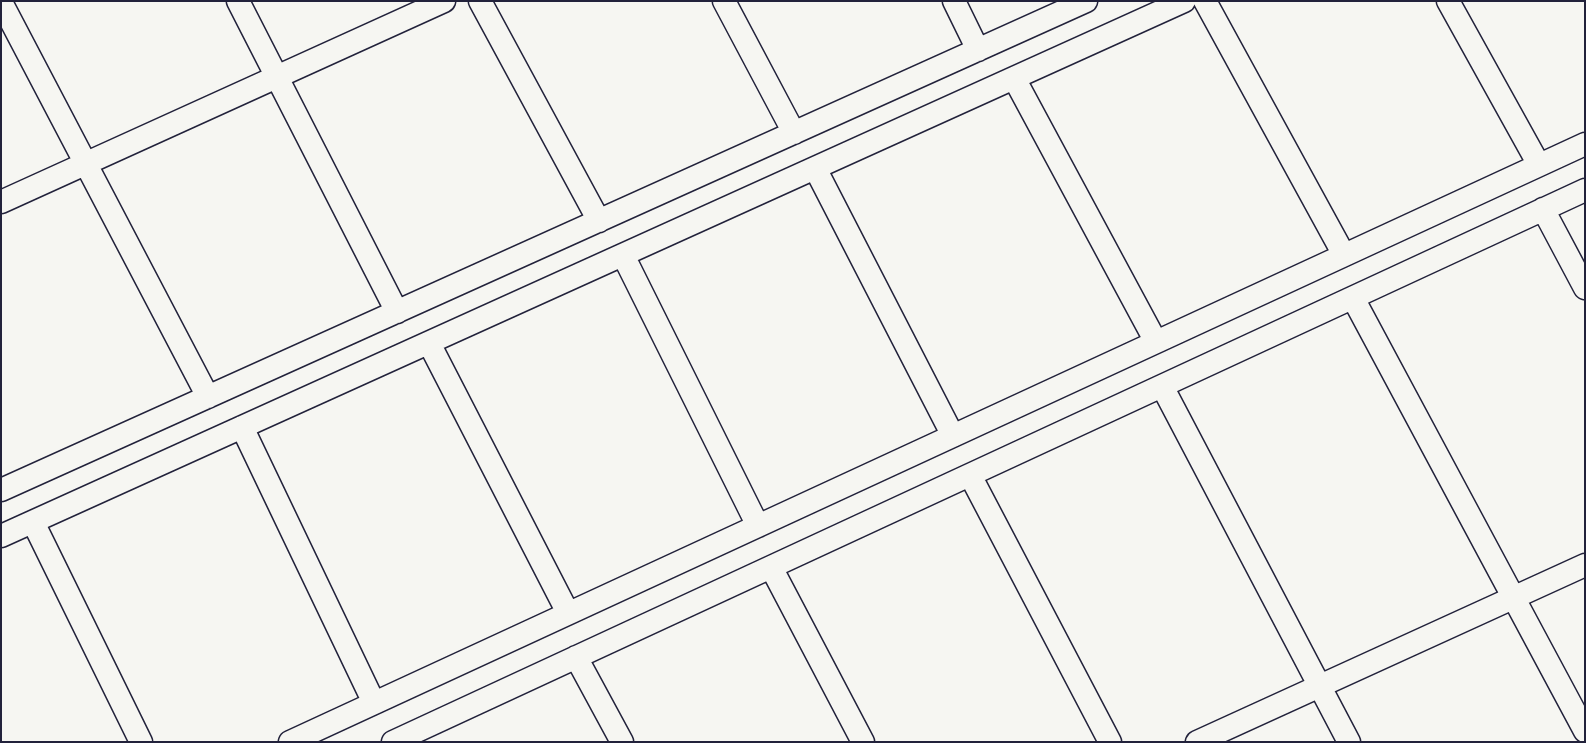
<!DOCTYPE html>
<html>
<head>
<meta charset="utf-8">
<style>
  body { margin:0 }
  #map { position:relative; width:1586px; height:743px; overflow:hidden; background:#f6f6f2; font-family:"Patrick Hand",sans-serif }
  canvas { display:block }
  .frame { position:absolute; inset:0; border:2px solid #22223b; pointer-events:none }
</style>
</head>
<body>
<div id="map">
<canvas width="1586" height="743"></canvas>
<div class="frame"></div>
</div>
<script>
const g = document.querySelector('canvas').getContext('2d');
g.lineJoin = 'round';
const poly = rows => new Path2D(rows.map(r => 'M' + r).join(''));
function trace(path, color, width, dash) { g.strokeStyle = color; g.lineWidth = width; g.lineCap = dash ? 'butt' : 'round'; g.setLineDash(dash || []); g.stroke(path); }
const minor = poly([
  [238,1,397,312],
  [480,1,599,221],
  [724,1,794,133],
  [954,1,978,50],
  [1205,1,1344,255],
  [1448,1,1539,165],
  [1,2,208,397],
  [1014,78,1156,342],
  [815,168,953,436],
  [1,202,444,1],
  [1543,209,1585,288],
  [623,255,758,526],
  [1353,298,1585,731],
  [429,343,568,613],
  [1162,386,1349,742],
  [242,427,374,703],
  [970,475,1110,742],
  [1,490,1086,1],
  [33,522,141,742],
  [1,536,1184,1],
  [771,567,863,742],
  [576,657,622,742],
  [290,742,1585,144],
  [393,742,1585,190],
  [1197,742,1585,565]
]);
trace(minor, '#22223b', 25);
trace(minor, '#f6f6f2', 22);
</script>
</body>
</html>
